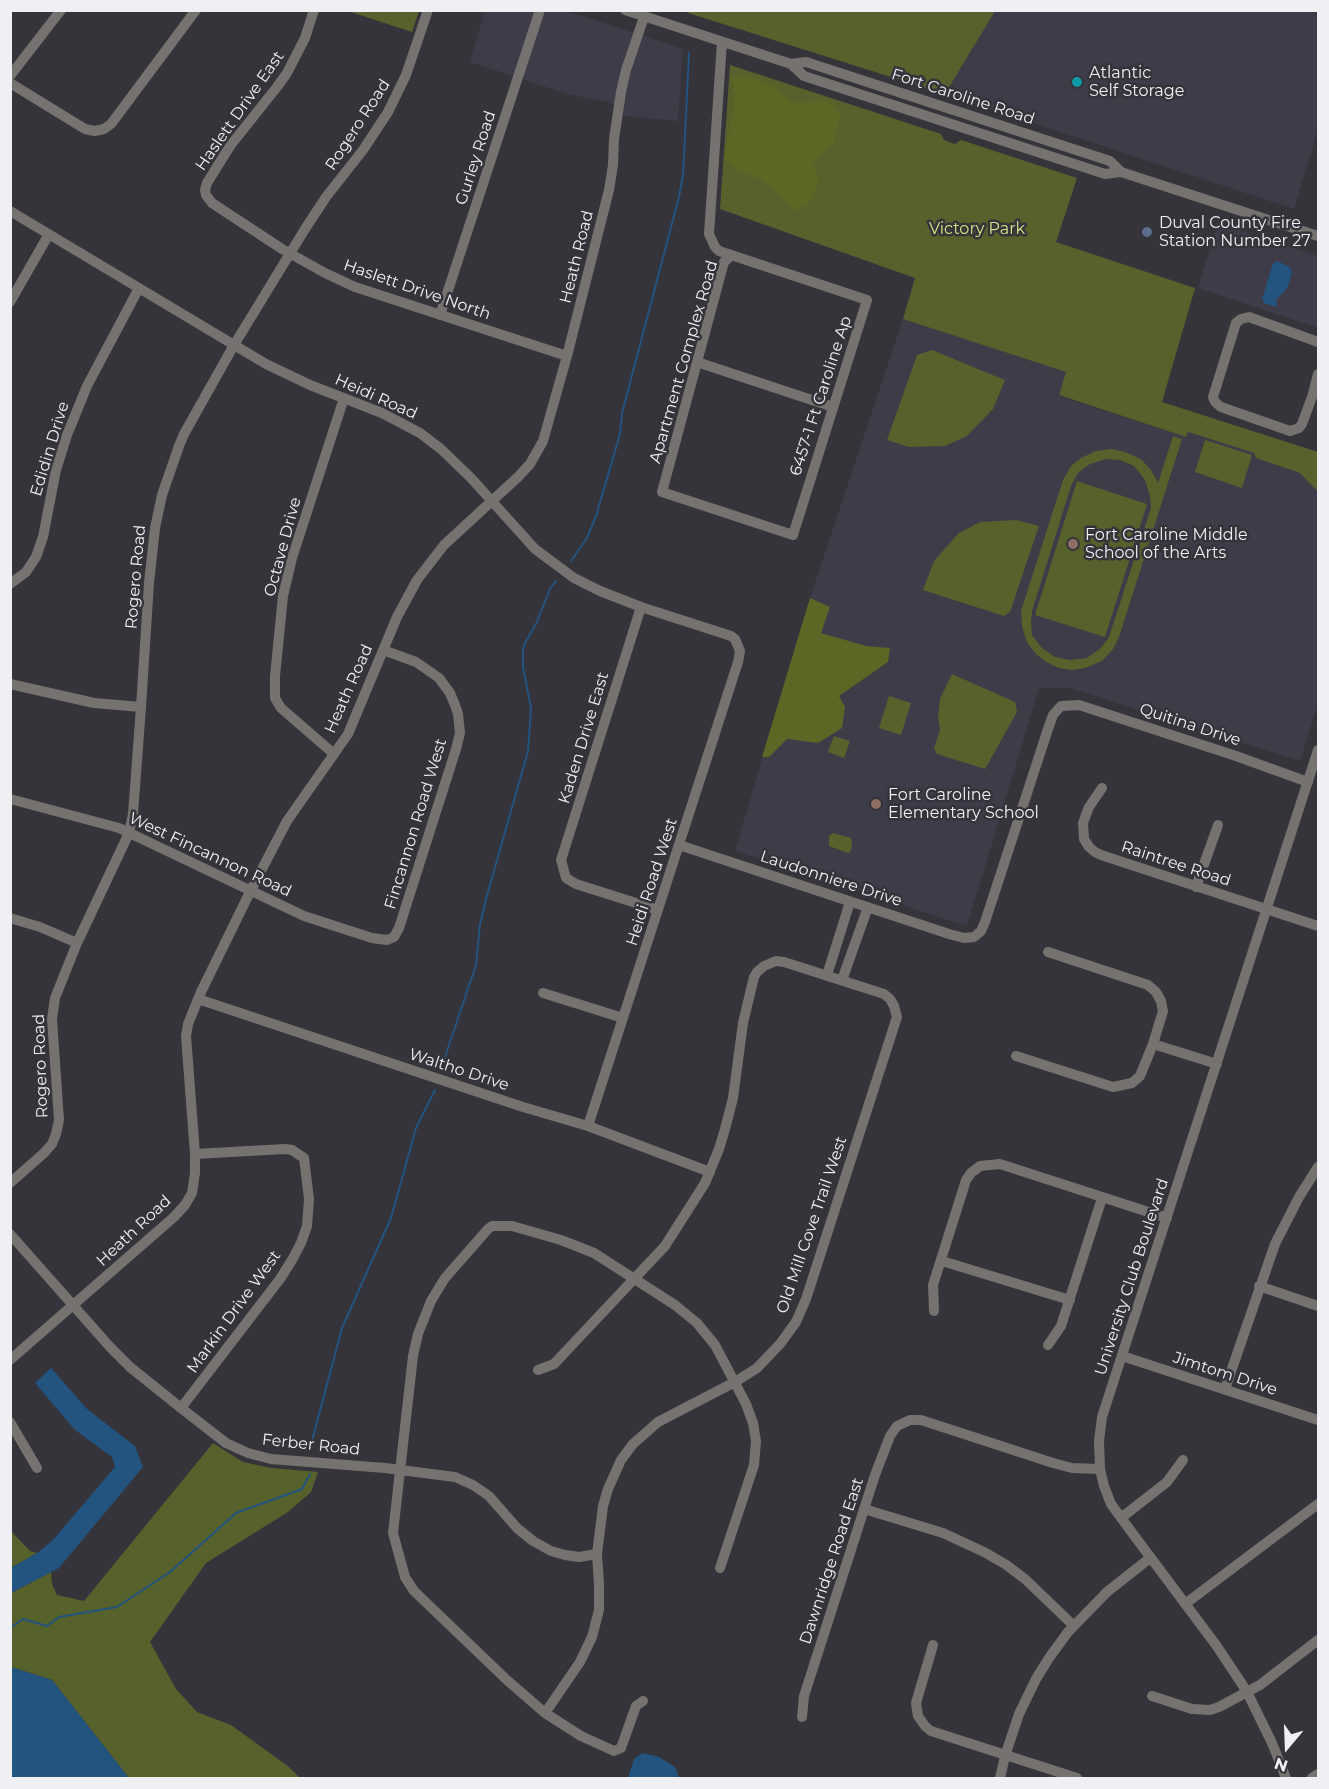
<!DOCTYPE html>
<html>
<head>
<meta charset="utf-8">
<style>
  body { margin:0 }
  #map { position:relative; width:1329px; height:1789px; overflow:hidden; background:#35343b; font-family:Montserrat,sans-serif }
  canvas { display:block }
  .frame { position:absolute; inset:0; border:12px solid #f0f0f4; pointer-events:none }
  .north { position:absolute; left:1257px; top:1717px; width:60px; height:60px; -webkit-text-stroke:4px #35343b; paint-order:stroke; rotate:199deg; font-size:16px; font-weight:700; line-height:24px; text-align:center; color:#f0f0f4 }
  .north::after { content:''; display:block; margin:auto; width:21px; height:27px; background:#f0f0f4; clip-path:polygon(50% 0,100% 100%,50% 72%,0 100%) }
</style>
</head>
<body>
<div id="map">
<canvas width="1329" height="1789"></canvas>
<div class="frame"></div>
<div class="north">N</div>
</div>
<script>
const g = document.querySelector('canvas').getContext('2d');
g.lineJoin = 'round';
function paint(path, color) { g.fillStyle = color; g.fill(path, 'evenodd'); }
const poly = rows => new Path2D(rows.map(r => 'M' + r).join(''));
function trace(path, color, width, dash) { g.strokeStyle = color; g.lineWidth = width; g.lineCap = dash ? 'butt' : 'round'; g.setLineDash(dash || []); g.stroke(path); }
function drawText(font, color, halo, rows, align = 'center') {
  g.font = font + ' Montserrat,sans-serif'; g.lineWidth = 5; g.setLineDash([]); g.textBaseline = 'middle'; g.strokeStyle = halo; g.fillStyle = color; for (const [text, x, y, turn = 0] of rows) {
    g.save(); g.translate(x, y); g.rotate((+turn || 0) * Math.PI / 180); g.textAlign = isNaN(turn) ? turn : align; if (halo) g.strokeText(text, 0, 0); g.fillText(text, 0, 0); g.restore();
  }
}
paint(poly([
  [485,11,567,11,683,49,678,121,625,116,610,102,571,95,470,62],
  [995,11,1318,11,1318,130,1294,209,945,94],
  [1218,223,1318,256,1318,328,1198,288],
  [903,319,1067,372,1059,396,1186,437,1188,432,1254,453,1257,458,1300,473,1314,488,1318,490,1318,703,1300,761,1070,688,1039,688,967,926,735,851,810,598]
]), '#3e3c49');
paint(poly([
  [348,11,419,11,412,32],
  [689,11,689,10,995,11,945,94,688,13],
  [730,65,941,134,944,140,955,144,961,140,1077,178,1056,242,1195,288,1162,402,1318,452,1318,490,1314,488,1300,473,1256,458,1254,453,1188,432,1186,437,1059,395,1066,372,903,319,915,278,720,209],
  [932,350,1005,380,993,409,967,436,945,446,909,447,887,440,917,355],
  [1173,436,1182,439,1119,637,1113,649,1102,661,1085,668,1072,670,1059,668,1046,662,1036,654,1027,642,1022,626,1021,611,1063,480,1071,466,1081,458,1096,451,1112,449,1125,452,1141,459,1151,470,1158,483],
  [1106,459,1120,460,1134,466,1145,480,1150,496,1151,508,1109,637,1101,648,1087,658,1070,660,1055,657,1042,648,1032,635,1031,623,1032,611,1071,486,1078,473,1090,464],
  [1205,440,1252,455,1242,488,1195,472],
  [1077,481,1147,504,1105,637,1035,615],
  [1016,520,1039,526,1010,612,1004,616,923,590,934,561,959,533,980,522],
  [952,674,1015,702,1017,712,985,769,937,754,934,748,940,730,938,716,940,699],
  [889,696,911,703,901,735,879,728],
  [834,736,850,741,844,758,828,752],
  [833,833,851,838,852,847,850,852,848,853,829,846,829,836],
  [213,1443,243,1462,271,1468,318,1472,311,1492,288,1512,206,1563,150,1642,176,1689,197,1712,231,1725,289,1767,300,1778,129,1778,52,1680,11,1667,11,1593,51,1572,52,1584,57,1595,84,1601],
  [10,1530,30,1551,37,1553,11,1568]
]), '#57612b');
paint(poly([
  [743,74,773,86,792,102,810,103,821,100,837,106,840,117,834,143,813,164,819,180,812,200,798,212,763,181,734,168,724,158,734,106,733,77],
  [810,598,830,607,821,633,866,646,890,648,888,662,839,696,845,707,842,728,818,743,787,739,769,757,762,757]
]), '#5c6725');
paint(poly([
  [1277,261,1290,267,1292,272,1288,287,1276,300,1277,307,1264,303,1262,299,1273,264],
  [51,1368,87,1409,135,1446,143,1467,59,1568,11,1593,11,1568,37,1553,52,1541,115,1467,112,1457,75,1430,35,1383],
  [11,1667,52,1680,129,1778,11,1778],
  [642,1753,659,1757,675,1767,679,1778,629,1778,629,1775,634,1759]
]), '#23537f');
trace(poly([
  [571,561,587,538,596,516,620,434,622,413,679,197,683,175,689,53],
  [442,1066,476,965,480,924,486,899,528,751,531,708,523,667,523,650,525,643,536,624,550,589,556,581],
  [312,1441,342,1328,391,1218,416,1128,435,1090],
  [10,1628,23,1619,47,1626,59,1617,117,1607,170,1572,236,1513,302,1489,310,1474]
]), '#23537f', 2);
trace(poly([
  [314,10,305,38,287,73,277,87,230,146,207,183,205,190,206,195,212,203,282,249,325,273,355,287,567,356],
  [625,10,791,64,804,76,1105,174,1121,172,1318,236],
  [722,42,709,234,715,247,719,251,867,300,793,535,662,492,724,262,732,255],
  [791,64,806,62,1110,161,1121,172],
  [10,76,61,10],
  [10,83,85,129,95,131,104,129,111,124,196,10],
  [10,211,266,364,310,385,382,413,420,433,441,449,471,478,535,549,574,578,600,591,641,607,731,636,735,639,740,651,738,662,588,1126],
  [10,302,49,234],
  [440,315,540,10],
  [1318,342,1249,317,1241,319,1236,323,1213,397,1215,402,1221,407,1290,431,1299,428,1302,424,1312,397,1318,374],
  [697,362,833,407],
  [10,584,26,572,36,557,43,537,56,470,67,435,87,386,139,288],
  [641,607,561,860,566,878,576,884,658,910],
  [10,684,94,703,141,707],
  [334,754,281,708,275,698,275,676,283,596,292,558,344,398],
  [1102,788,1089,807,1083,823,1084,839,1089,847,1095,852,1101,855,1318,926],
  [10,799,119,828,304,916,372,938,387,940,394,937,399,928,456,749,460,733,458,714,455,705,450,693,439,678,416,662,383,650],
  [679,845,949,934,964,938,974,937,981,931,985,922,1048,729,1053,715,1061,706,1079,705,1233,755,1308,782],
  [1196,887,1218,825],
  [10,918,40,927,77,943],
  [827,975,850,902],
  [842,980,868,907],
  [543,993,623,1018],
  [198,999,523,1107,588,1126,710,1172],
  [1153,1044,1217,1064],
  [1016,1056,1113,1087,1132,1083,1140,1076,1153,1044,1163,1011,1161,1001,1156,992,1148,985,1048,952],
  [10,1183,44,1153,52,1144,56,1134,59,1120,52,1019,55,998,77,943,129,833,133,814,141,707,149,583,155,528,162,495,179,446,184,434,234,345,305,229,326,197,363,150,388,112,406,75,428,10],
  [10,1234,110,1347,130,1367,181,1408,226,1443,248,1453,271,1459,385,1468,455,1477,473,1485,489,1496,517,1528,533,1541,551,1551,565,1555,579,1557,597,1554],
  [942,1261,1070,1300],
  [1259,1286,1318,1306],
  [934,1311,933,1285,956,1212,966,1180,971,1173,980,1166,1000,1164,1167,1218],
  [1048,1345,1061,1326,1102,1198],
  [1122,1356,1318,1420],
  [10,1360,174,1217,185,1205,192,1193,195,1173,195,1154,186,1036,188,1024,201,992,250,892,287,821,348,734,397,617,417,580,444,545,518,477,530,464,543,441,567,356,609,190,613,165,614,139,621,92,626,70,644,17],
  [538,1370,554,1364,665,1246,705,1183,719,1149,725,1129,733,1098,743,1023,754,977,757,972,764,966,776,961,784,962,884,994,890,999,894,1006,897,1017,806,1299,796,1322,780,1344,757,1368,735,1382,658,1422,633,1444,621,1460,608,1489,603,1506,597,1554,599,1584,599,1610,592,1637,580,1662,545,1713],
  [1225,1389,1275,1244,1299,1197,1318,1167],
  [181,1408,280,1279,292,1260,301,1243,307,1226,309,1199,304,1158,292,1150,285,1149,195,1154],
  [10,1422,37,1468],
  [864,1509,943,1533,984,1552,1005,1564,1025,1579,1074,1626],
  [1121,1518,1167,1482,1183,1460],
  [1185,1604,1318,1504],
  [933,1645,916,1703,918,1716,925,1726,931,1731,1077,1778],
  [1152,1696,1192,1709,1210,1710,1219,1707,1260,1685,1318,1640],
  [643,1701,636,1706,621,1748,614,1751,581,1736,545,1713,508,1681,414,1591,405,1577,393,1533,413,1356,418,1334,431,1301,445,1278,488,1229,492,1226,512,1226,561,1240,594,1253,675,1305,697,1323,715,1345,746,1404,753,1423,756,1441,754,1465,720,1568],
  [802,1717,804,1696,875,1475,890,1436,897,1426,910,1420,921,1420,1053,1463,1072,1468,1100,1469],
  [1000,1778,1005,1756,1019,1714,1036,1679,1049,1658,1068,1632,1107,1592,1150,1558],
  [1286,1778,1272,1743,1247,1692,1236,1675,1216,1645,1130,1530,1111,1504,1104,1486,1100,1469,1099,1441,1102,1417,1318,750],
  [1312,1778,1318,1774]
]), '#767270', 10);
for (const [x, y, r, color] of [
  [1077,82,6,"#0f9aa8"],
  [1147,232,6,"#5c6f8a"],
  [1073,544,6,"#8d6e63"],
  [876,804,6,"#8d6e63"]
]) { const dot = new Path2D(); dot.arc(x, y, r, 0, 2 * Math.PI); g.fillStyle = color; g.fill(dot); trace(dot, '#35343b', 2); }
drawText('16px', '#f0f0f4', '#35343b', [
  ["Atlantic",1089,73],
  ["Self Storage",1089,91],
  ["Duval County Fire",1159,223],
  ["Station Number 27",1159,241],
  ["Fort Caroline Middle",1085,535],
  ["School of the Arts",1085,553],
  ["Fort Caroline",888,795],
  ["Elementary School",888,813]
], 'left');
drawText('16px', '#f0f0f4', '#35343b', [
  ["Fort Caroline Road",963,97,18],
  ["Haslett Drive East",240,111,-55],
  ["Rogero Road",358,125,-57],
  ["Gurley Road",476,158,-72],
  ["Heath Road",577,257,-76],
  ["Haslett Drive North",417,290,19],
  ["Apartment Complex Road",684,362,-74],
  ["6457-1 Ft Caroline Ap",821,396,-72],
  ["Heidi Road",376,397,24],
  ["Edidin Drive",50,449,-73],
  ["Octave Drive",283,547,-75],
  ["Rogero Road",136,577,-85],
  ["Heath Road",349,689,-66],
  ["Quitina Drive",1190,725,18],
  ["Kaden Drive East",584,738,-73],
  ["Fincannon Road West",416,824,-73],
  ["West Fincannon Road",210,855,25],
  ["Raintree Road",1176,864,18],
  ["Laudonniere Drive",831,879,18],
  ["Heidi Road West",652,882,-72],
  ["Rogero Road",41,1066,-92],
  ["Waltho Drive",459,1070,18],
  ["Old Mill Cove Trail West",812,1225,-71],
  ["Heath Road",134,1231,-43],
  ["University Club Boulevard",1132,1277,-72],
  ["Markin Drive West",234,1312,-54],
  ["Jimtom Drive",1225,1374,18],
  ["Ferber Road",311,1445,6],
  ["Dawnridge Road East",832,1561,-72]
]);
drawText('16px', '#d2e385', '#35343b', [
  ["Victory Park",977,229]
]);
</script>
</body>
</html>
